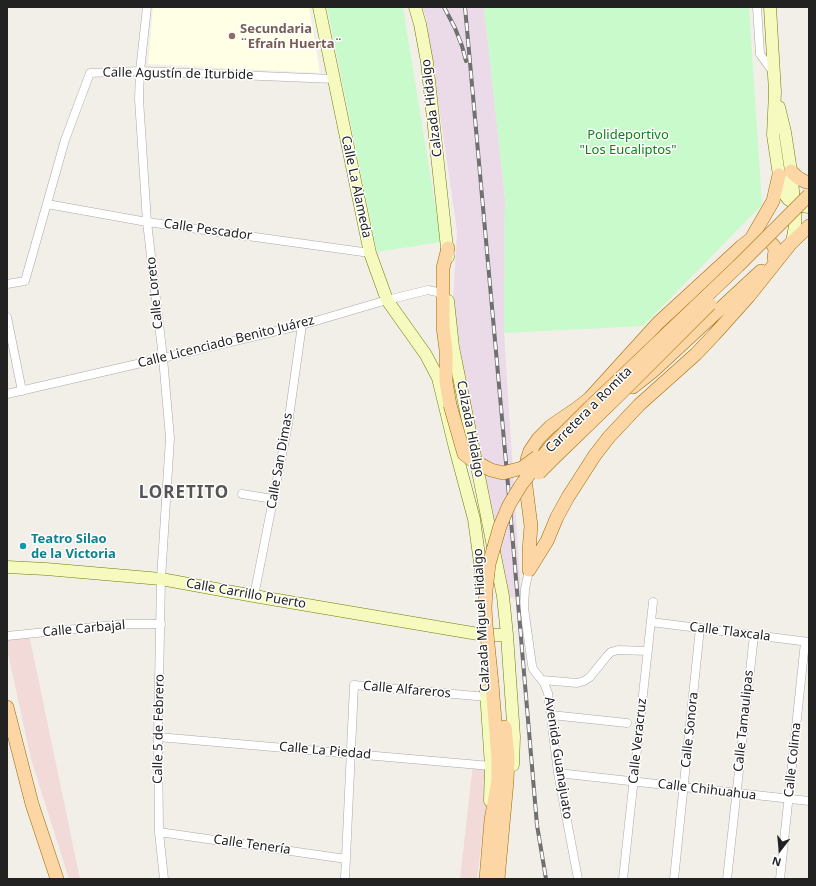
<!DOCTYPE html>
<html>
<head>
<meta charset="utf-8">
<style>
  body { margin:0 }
  #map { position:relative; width:816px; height:886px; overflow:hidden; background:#f2efe9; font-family:"Noto Sans",sans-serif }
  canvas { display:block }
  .frame { position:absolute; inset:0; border:8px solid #222; pointer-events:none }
  .north { position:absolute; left:760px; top:830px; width:40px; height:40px; -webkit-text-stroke:3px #fff; paint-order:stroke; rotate:196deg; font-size:11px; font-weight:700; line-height:16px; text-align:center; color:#222 }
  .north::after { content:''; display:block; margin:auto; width:14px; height:18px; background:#222; clip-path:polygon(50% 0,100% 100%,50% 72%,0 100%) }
</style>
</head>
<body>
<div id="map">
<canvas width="816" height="886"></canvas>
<div class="frame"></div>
<div class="north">N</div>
</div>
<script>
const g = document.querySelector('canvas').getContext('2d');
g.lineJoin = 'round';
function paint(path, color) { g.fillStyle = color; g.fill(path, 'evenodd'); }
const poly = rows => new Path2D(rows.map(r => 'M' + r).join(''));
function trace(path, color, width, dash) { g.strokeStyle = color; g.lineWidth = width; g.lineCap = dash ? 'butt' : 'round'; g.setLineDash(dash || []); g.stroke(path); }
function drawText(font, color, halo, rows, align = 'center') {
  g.font = font + ' "Noto Sans",sans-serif'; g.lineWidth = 3; g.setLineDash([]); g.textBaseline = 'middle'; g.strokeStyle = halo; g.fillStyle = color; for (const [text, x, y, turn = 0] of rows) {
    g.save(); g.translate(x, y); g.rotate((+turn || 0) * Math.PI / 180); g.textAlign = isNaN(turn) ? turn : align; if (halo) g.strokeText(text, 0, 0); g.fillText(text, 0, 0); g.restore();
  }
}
paint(poly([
  [29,634,80,879,69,879,31,759,7,649,7,636],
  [473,764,491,766,477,879,460,879]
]), '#f2dad9');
paint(poly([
  [422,7,484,7,505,198,504,333,521,597,507,598,466,389,453,301,457,231,426,17]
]), '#ebdbe8');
paint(poly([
  [153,7,309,7,320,73,148,64]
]), '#ffffe5');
paint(poly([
  [327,7,403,7,441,242,377,252],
  [484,7,749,7,762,205,643,326,504,333,505,198]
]), '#c8facc');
const street = poly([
  [147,7,140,71,139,99,147,222,163,358,170,438,161,579,158,737,159,832,164,879],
  [757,7,760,54,773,72],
  [47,204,147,222,370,253],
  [7,284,25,281,65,140,90,73,140,71,334,79],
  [7,317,22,391],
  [7,394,163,358,302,325,387,300,428,290,437,292,443,297],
  [242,494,273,499],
  [529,570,525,589,524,608,532,665,533,669,544,683,548,693,558,773,578,879],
  [254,596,288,424,302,325],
  [651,622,809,642],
  [7,636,124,624,161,624],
  [542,680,577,683,584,681,590,677,607,656,611,652,618,650,647,651],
  [551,715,627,723],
  [158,737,491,766],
  [558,773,809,801],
  [159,832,346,859],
  [345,879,354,685,487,697],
  [623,879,653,602],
  [674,879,700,628],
  [727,879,754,635],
  [780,879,805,642]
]);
const secondary = poly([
  [319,7,370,253,387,300,426,355,438,378,455,448,474,519,481,570,482,589],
  [415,7,420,24,427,62,448,257],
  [770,7,775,92,773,135,779,175,782,189,785,195,788,199,794,203,802,206,809,207],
  [779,107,785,132,791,171,795,211,795,226,792,242],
  [448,301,453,347,503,596,507,635,514,737,513,765],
  [7,567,46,569,161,579,254,596,484,635,507,635],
  [486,691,491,766,490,801]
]);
const primary = poly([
  [791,171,796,176,800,179,806,182,809,182],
  [754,238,762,238,769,241,774,246,775,251,774,258],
  [448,248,443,268,443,327,446,350,446,382,450,405],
  [786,248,809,226],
  [738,253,742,246,751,239,773,201,779,175],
  [633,387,652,372,761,271],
  [529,570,547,541,557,517,568,497,595,455,609,437,639,405,696,354,714,335,749,296,792,242],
  [529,570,529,551,531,526,525,479,527,460,530,451,538,439,551,426,576,409,589,399,658,323,742,246],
  [7,707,32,804,57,879],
  [486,879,491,820,498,781,498,758,492,684],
  [498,879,507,781,508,757,505,727]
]);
trace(street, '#a9a9a9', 9);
trace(secondary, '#707d05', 13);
trace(primary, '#a06b00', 14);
trace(street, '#fff', 8);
trace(secondary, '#f7fabf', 12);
trace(primary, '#fcd6a4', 13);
const rail = poly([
  [444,7,455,28,462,46,466,61],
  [465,7,508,485,537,825,546,879]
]);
trace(rail, '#707070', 4);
trace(rail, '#fff', 2.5, [8]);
const primaryBridge = poly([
  [450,405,464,454,472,460,491,470,503,473,522,468,537,457],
  [539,473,556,456,620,394,710,304],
  [492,684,486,625,485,608,486,590,489,564,500,526,509,505,521,485,551,446,589,408,738,266,809,195]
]);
trace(primaryBridge, '#a06b00', 14, []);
trace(primaryBridge, '#fcd6a4', 13);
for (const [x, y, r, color] of [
  [232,36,4,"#8d6e63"],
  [23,546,4,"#0f9aa8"]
]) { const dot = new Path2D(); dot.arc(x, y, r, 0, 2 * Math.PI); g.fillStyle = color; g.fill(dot); trace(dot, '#fff', 1.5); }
drawText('bold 13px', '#785e54', '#fff', [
  ["Secundaria",240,29],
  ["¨Efraín Huerta¨",240,44]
], 'left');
drawText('13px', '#222', '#fff', [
  ["Calle Agustín de Iturbide",178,74,1],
  ["Calzada Hidalgo",432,108,-97],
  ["Calle La Alameda",356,187,78],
  ["Calle Pescador",208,230,8],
  ["Calle Loreto",155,293,-96],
  ["Calle Licenciado Benito Juárez",226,342,-14],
  ["Carretera a Romita",589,410,-45],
  ["Calzada Hidalgo",470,429,79],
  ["Calle San Dimas",280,461,-80],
  ["Calle Carrillo Puerto",246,594,10],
  ["Calzada Miguel Hidalgo",482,620,-93],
  ["Calle Carbajal",84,629,-5],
  ["Calle Tlaxcala",730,632,7],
  ["Calle Alfareros",407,690,5],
  ["Calle Tamaulipas",744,721,-84],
  ["Calle 5 de Febrero",159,729,-89],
  ["Calle Sonora",690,730,-84],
  ["Calle Veracruz",638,741,-84],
  ["Calle La Piedad",325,751,5],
  ["Avenida Guanajuato",558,758,81],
  ["Calle Colima",793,760,-84],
  ["Calle Chihuahua",707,790,7],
  ["Calle Tenería",252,845,8]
]);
drawText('13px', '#0c8416', '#fff', [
  ["Polideportivo",628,135],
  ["\"Los Eucaliptos\"",628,150]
]);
drawText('bold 13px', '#0d838f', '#fff', [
  ["Teatro Silao",31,539],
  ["de la Victoria",31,554]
], 'left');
g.letterSpacing = '1px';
drawText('bold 17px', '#555', '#fff', [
  ["LORETITO",184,493]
]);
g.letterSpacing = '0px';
</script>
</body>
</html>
